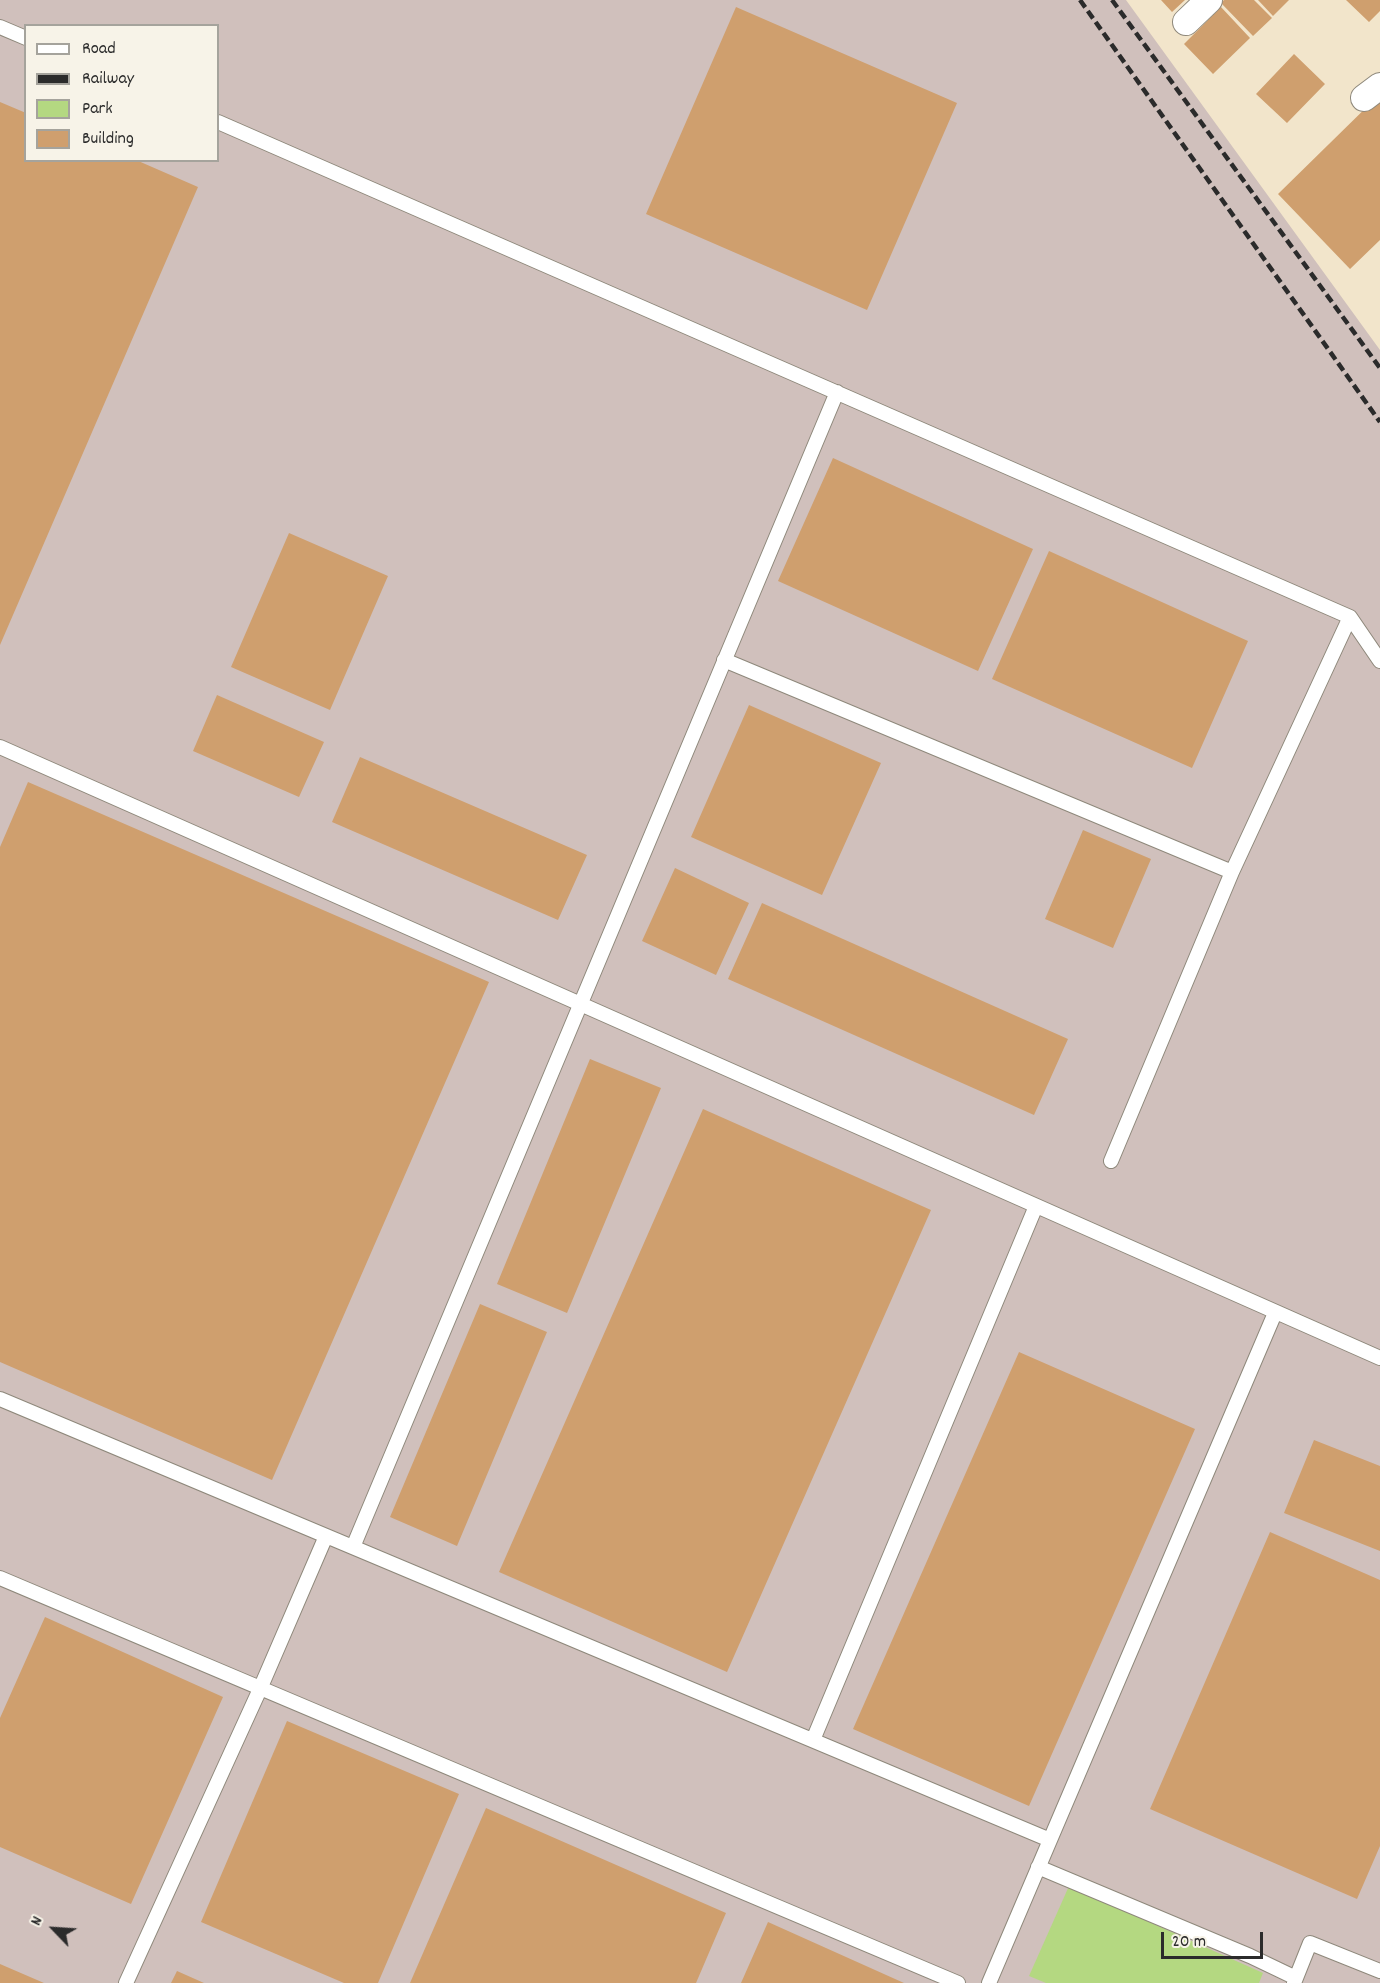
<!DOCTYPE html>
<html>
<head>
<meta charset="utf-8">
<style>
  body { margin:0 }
  #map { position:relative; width:1380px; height:1983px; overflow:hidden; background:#f2e5cb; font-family:Dekko,sans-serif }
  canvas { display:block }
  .legend { position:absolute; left:24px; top:24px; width:195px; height:138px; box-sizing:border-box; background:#f7f3e8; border:2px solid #a5a39c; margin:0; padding:8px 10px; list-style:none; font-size:18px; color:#2b2b2b }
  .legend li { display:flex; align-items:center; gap:12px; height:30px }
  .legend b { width:30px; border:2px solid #a5a39c }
  .north { position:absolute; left:24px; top:1899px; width:60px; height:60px; -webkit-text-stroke:4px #f7f3e8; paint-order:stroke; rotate:295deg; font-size:16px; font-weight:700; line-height:24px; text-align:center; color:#2b2b2b }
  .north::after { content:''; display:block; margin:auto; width:21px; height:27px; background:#2b2b2b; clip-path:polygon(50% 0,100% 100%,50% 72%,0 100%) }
  .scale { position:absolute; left:1161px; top:1932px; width:102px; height:27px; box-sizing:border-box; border:3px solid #2b2b2b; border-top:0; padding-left:8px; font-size:18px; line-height:21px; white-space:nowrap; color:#2b2b2b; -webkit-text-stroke:4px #f7f3e8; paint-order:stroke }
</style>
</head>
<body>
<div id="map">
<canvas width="1380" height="1983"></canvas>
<ul class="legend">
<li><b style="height:8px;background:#fff"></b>Road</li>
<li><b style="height:8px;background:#2b2b2b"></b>Railway</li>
<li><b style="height:16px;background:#b4d881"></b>Park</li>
<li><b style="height:16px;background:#cf9f6e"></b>Building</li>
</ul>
<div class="north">N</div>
<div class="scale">20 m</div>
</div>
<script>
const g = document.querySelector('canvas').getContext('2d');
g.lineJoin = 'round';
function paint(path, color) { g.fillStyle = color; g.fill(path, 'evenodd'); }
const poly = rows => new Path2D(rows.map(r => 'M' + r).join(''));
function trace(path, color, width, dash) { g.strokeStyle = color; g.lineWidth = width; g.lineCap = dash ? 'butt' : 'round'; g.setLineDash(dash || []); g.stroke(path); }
paint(poly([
  [0,0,1126,0,1380,350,1380,1983,0,1983],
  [26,26,218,26,218,160,26,160]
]), '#d0c0bc');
paint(poly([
  [1069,1886,1263,1973,1259,1983,1046,1983,1029,1976]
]), '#b4d881');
paint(poly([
  [1161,0,1185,0,1172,12],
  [1224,0,1254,0,1272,18,1253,36,1221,3],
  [1258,0,1289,0,1273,16],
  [1346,0,1380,0,1380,11,1369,22],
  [736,7,957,103,867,310,646,214],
  [1221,7,1250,38,1213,74,1184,44],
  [1294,54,1325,84,1287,123,1256,94],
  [1380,94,1380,240,1350,269,1278,194],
  [0,102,26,113,26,160,136,160,198,187,0,645],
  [833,458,1033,549,978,671,778,581],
  [289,533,388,576,330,710,231,667],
  [1049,551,1248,641,1192,768,992,679],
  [217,695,324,742,299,797,193,751],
  [749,705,881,763,822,895,691,837],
  [360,757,587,855,558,920,332,822],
  [28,782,489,982,272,1480,0,1362,0,847],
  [1083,830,1151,859,1113,948,1045,919],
  [675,868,749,903,716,975,642,941],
  [762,903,1068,1039,1034,1115,728,979],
  [590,1059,661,1088,567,1313,497,1284],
  [703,1109,931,1210,727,1672,499,1572],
  [480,1304,547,1332,457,1546,390,1517],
  [1019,1352,1195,1429,1029,1806,853,1729],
  [1314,1440,1380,1466,1380,1551,1284,1513],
  [1270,1532,1380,1580,1380,1846,1357,1899,1150,1809],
  [45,1617,223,1697,131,1904,0,1847,0,1718],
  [287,1721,459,1794,378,1983,344,1983,201,1922],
  [486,1808,726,1913,696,1983,410,1983],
  [768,1922,904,1983,741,1983],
  [0,1964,44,1983,0,1983],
  [177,1971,204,1983,171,1983]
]), '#cf9f6e');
const service = poly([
  [0,27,26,38],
  [218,122,1350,617,1380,661],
  [724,660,1232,872],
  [0,747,1380,1358],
  [1111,1161,1232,872,1350,617],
  [0,1399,1050,1840],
  [353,1547,837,392],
  [0,1578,958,1983],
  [813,1740,1036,1206],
  [1038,1867,1250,1956,1296,1978],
  [126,1983,260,1689,326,1536],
  [989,1983,1275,1313],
  [1294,1983,1310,1943,1380,1971]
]);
const minor = poly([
  [1186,22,1209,0],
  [1364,98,1380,86]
]);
trace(service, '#8e887b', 16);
trace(minor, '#8e887b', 28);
trace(service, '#fff', 14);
trace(minor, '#fff', 26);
trace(poly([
  [1080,0,1380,422],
  [1112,0,1380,368]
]), '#2b2b2b', 4.5, [9, 4.5]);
</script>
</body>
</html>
